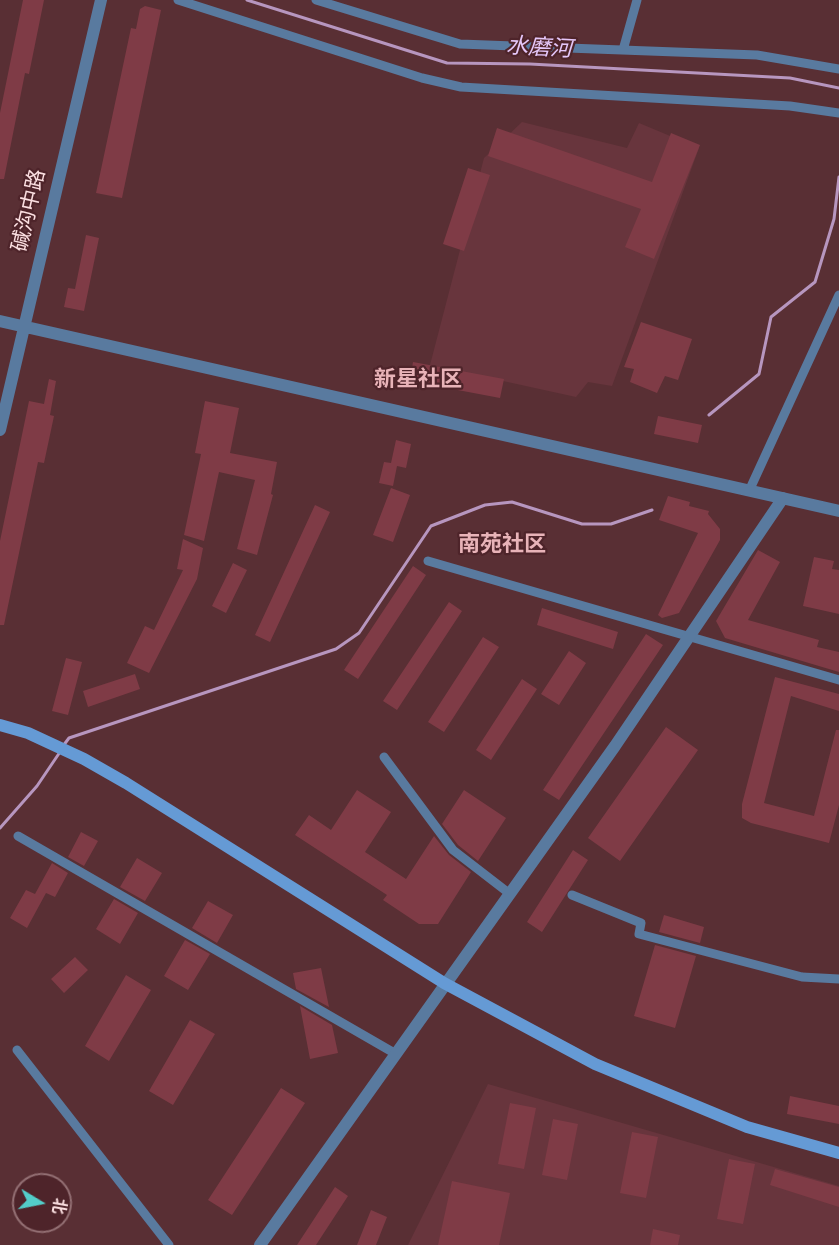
<!DOCTYPE html>
<html>
<head>
<meta charset="utf-8">
<style>
  body { margin:0 }
  #map { position:relative; width:839px; height:1245px; overflow:hidden; background:#592f34; font-family:Overpass,"Noto Sans SC",sans-serif }
  canvas { display:block }
  .north { position:absolute; left:12px; top:1173px; width:60px; height:60px; box-sizing:border-box; background:#4e242a; border:2px solid #936f73; border-radius:50%; rotate:100deg; font-size:16px; font-weight:700; line-height:24px; text-align:center; color:#fbdfe1 }
  .north::after { content:''; display:block; margin:auto; width:21px; height:27px; background:#53cdc9; clip-path:polygon(50% 0,100% 100%,50% 72%,0 100%) }
</style>
</head>
<body>
<div id="map">
<canvas width="839" height="1245"></canvas>
<div class="north">北</div>
</div>
<script>
const g = document.querySelector('canvas').getContext('2d');
g.lineJoin = 'round';
function paint(path, color) { g.fillStyle = color; g.fill(path, 'evenodd'); }
const poly = rows => new Path2D(rows.map(r => 'M' + r).join(''));
function trace(path, color, width, dash) { g.strokeStyle = color; g.lineWidth = width; g.lineCap = dash ? 'butt' : 'round'; g.setLineDash(dash || []); g.stroke(path); }
function drawText(font, color, halo, rows, align = 'center') {
  g.font = font + ' Overpass,"Noto Sans SC",sans-serif'; g.lineWidth = 4.5; g.setLineDash([]); g.textBaseline = 'middle'; g.strokeStyle = halo; g.fillStyle = color; for (const [text, x, y, turn = 0] of rows) {
    g.save(); g.translate(x, y); g.rotate((+turn || 0) * Math.PI / 180); g.textAlign = isNaN(turn) ? turn : align; if (halo) g.strokeText(text, 0, 0); g.fillText(text, 0, 0); g.restore();
  }
}
paint(poly([
  [522,122,627,148,639,123,699,148,612,386,588,382,576,397,430,365,484,158],
  [488,1084,839,1186,839,1245,408,1245]
]), '#68353d');
trace(poly([
  [247,0,447,63,530,64,790,78,839,88],
  [709,415,759,374,771,317,815,282,834,219,839,177],
  [63,746,69,738,336,649,359,633,431,526,485,505,512,502,582,524,611,524,652,510],
  [0,828,37,786,60,752]
]), '#b796bf', 3);
paint(poly([
  [23,0,44,0,29,74,25,73,4,179,0,179,0,113],
  [145,6,161,10,122,198,96,193,131,28,136,29,140,9],
  [497,128,652,182,671,133,700,145,654,259,625,247,641,209,488,156],
  [468,168,490,175,464,251,443,244],
  [86,235,99,238,84,311,64,307,68,288,75,289],
  [641,322,692,339,678,380,665,376,657,393,630,382,634,369,624,367],
  [413,362,504,379,500,398,410,381],
  [49,379,56,381,50,415,54,416,44,463,38,462,4,625,0,625,0,541,29,401,44,404],
  [205,401,239,408,230,453,277,462,271,494,273,495,257,555,237,549,255,480,219,472,204,541,184,535,201,454,195,453],
  [658,416,702,425,698,443,654,434],
  [396,440,411,444,406,468,397,466,393,486,379,483,384,462,391,463],
  [391,488,410,495,393,542,373,535],
  [668,496,690,502,689,506,709,511,708,514,720,529,720,540,679,613,662,618,658,615,698,533,659,520],
  [315,505,330,512,270,642,255,635],
  [183,539,203,548,197,579,149,673,127,663,145,626,154,630,183,570,177,569],
  [758,550,780,562,748,620,819,640,817,647,839,652,839,672,725,638,716,621],
  [814,557,834,561,832,569,839,570,839,614,803,606],
  [233,563,247,570,226,613,212,606],
  [413,566,426,575,358,679,344,670],
  [449,602,462,611,397,710,383,701],
  [542,608,618,632,613,649,537,625],
  [646,634,663,645,559,800,543,790],
  [483,637,499,647,444,732,428,722],
  [569,651,586,663,559,705,541,694],
  [66,658,82,662,68,715,52,711],
  [135,674,140,689,88,707,83,691],
  [775,677,839,694,839,711,791,696,764,803,814,816,836,730,839,730,839,805,829,843,751,823,742,818,742,804],
  [522,679,537,689,491,760,476,750],
  [666,727,698,750,620,861,588,838],
  [357,790,391,812,365,852,406,879,434,836,449,855,471,872,438,924,419,924,383,900,387,895,295,835,309,815,331,830],
  [464,790,506,818,478,861,458,845,442,824],
  [81,832,98,841,84,866,68,857],
  [573,850,588,860,542,932,527,922],
  [137,858,162,873,145,901,120,887],
  [52,863,68,873,55,897,46,893,27,928,10,918,26,890,35,894],
  [114,899,138,913,120,944,96,929],
  [208,901,233,915,217,943,192,928],
  [664,915,704,927,700,943,659,932],
  [185,940,210,954,188,990,164,976],
  [655,945,696,956,675,1028,634,1016],
  [75,957,88,970,64,993,51,979],
  [321,968,329,1007,296,989,293,973],
  [126,975,151,990,109,1061,85,1046],
  [300,1006,332,1025,338,1053,310,1059],
  [190,1020,215,1034,173,1105,149,1091],
  [281,1088,305,1103,232,1215,208,1200],
  [790,1096,839,1106,839,1124,787,1114],
  [510,1103,536,1108,524,1169,498,1164],
  [553,1119,578,1124,567,1180,542,1175],
  [632,1132,658,1137,646,1198,620,1193],
  [729,1159,755,1164,743,1224,717,1219],
  [775,1169,839,1187,839,1207,770,1185],
  [452,1181,510,1193,499,1245,438,1245],
  [335,1187,348,1196,316,1245,297,1245],
  [371,1210,387,1217,376,1245,357,1245],
  [653,1229,680,1235,678,1245,650,1245]
]), '#7f3b46');
trace(poly([
  [178,0,422,78,461,87,790,106,839,113],
  [316,0,460,44,757,55,839,69],
  [623,50,637,0],
  [749,491,839,295],
  [428,561,839,680],
  [384,757,453,850,510,894],
  [18,836,396,1054],
  [572,895,641,923,639,934,802,977,839,979],
  [17,1050,169,1245]
]), '#597a9f', 9);
trace(poly([
  [0,321,839,511],
  [0,430,101,0],
  [260,1245,615,746,783,498]
]), '#597a9f', 12);
trace(poly([
  [0,725,28,733,84,759,126,783,444,983,595,1064,747,1127,839,1153]
]), '#659ad5', 12);
drawText('21px', '#fbdfe1', '#4e242a', [
  ["碱沟中路",31,211,-77]
]);
drawText('italic 22px', '#e5c7f9', '#4e242a', [
  ["水磨河",539,50,3]
]);
drawText('bold 22px', '#e8b3b8', '#4e242a', [
  ["新星社区",418,382],
  ["南苑社区",502,547]
]);
</script>
</body>
</html>
